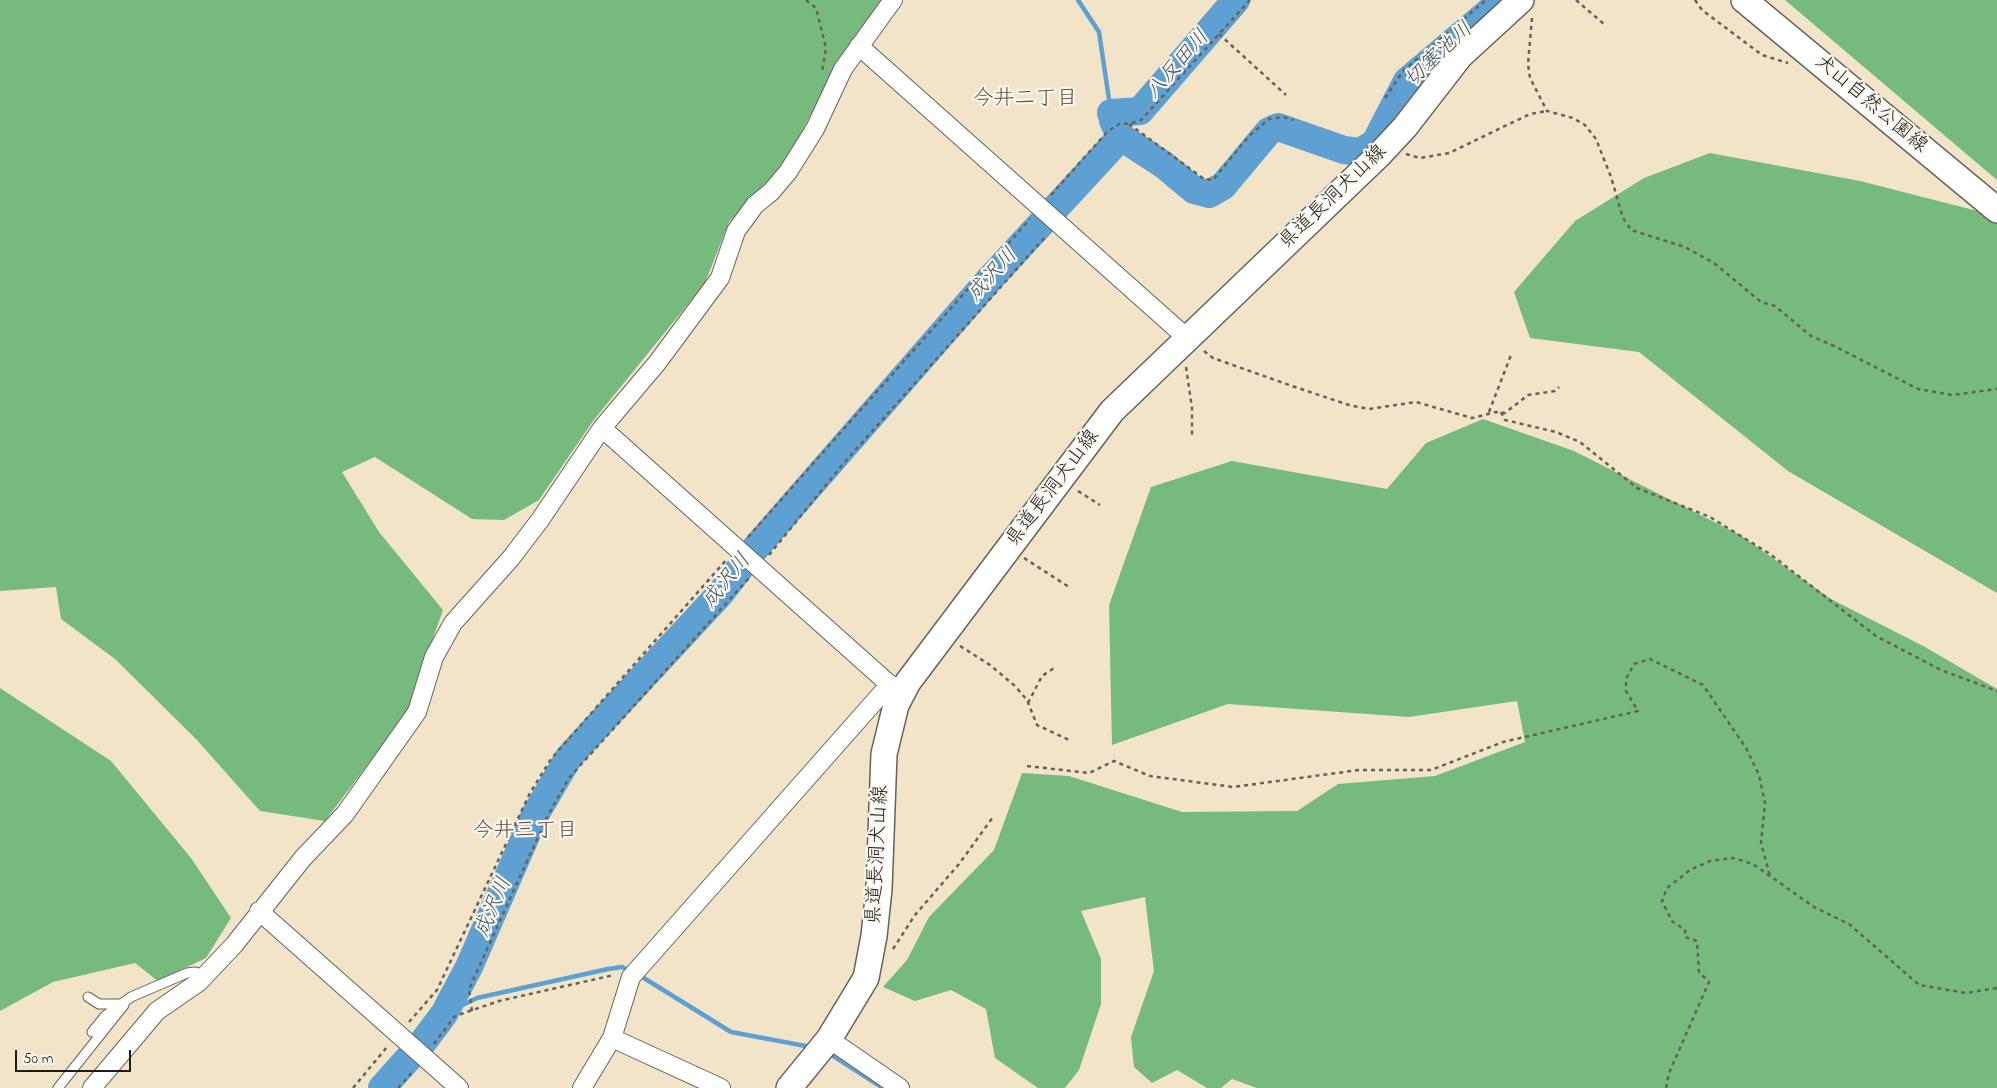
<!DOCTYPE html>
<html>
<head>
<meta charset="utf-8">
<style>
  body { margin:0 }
  #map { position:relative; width:1997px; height:1088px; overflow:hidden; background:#f2e4c9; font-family:"Indie Flower",sans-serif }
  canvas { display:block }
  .scale { position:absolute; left:15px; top:1050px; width:116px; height:22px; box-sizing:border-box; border:2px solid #1c1c1c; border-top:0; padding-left:6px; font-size:15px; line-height:18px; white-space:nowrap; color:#1c1c1c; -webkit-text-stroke:4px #fbf7ec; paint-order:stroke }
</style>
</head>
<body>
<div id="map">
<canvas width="1997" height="1088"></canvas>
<div class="scale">50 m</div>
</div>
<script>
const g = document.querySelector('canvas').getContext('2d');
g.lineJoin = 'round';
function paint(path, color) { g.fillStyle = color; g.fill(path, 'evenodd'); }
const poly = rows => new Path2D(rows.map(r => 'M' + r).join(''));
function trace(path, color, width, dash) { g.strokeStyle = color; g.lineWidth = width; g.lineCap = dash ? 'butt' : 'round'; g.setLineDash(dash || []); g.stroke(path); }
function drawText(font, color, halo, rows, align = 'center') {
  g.font = font + ' "Indie Flower","Klee One",sans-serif'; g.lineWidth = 4.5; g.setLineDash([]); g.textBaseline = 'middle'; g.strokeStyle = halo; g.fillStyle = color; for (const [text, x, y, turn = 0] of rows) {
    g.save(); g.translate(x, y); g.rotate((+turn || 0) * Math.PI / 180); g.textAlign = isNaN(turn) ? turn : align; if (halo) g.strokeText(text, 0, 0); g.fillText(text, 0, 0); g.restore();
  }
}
paint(poly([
  [0,0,885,0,838,65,785,162,729,222,705,283,593,421,539,500,504,520,472,519,375,457,342,472,379,532,443,610,406,714,325,821,260,811,196,739,115,659,61,619,56,587,0,591],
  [1785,0,1997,0,1997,180],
  [1710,153,1860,181,1997,216,1997,593,1788,471,1639,352,1530,338,1514,292,1575,221,1644,178],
  [1483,419,1574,451,1740,535,1831,599,1925,647,1997,689,1997,1088,1257,1088,1232,1079,1221,1088,1207,1088,1177,1070,1152,1083,1134,1067,1131,1037,1154,971,1145,897,1081,911,1101,959,1101,1004,1079,1070,1065,1088,1038,1088,995,1058,986,1009,951,990,915,1001,883,987,907,960,929,917,994,850,1022,773,1069,776,1182,812,1297,811,1338,784,1435,776,1525,742,1517,701,1409,717,1228,704,1112,745,1109,605,1151,487,1232,461,1387,489,1426,443],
  [0,688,111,761,191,858,231,918,206,958,158,981,135,963,53,982,0,1011]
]), '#76ba7e');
trace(poly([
  [1078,0,1099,32,1111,113],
  [639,975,731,1032,811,1047],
  [444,1014,477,998,608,969,622,967,632,972],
  [827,1052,883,1088]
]), '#5ea0d1', 4.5);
trace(poly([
  [1111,113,1140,111,1236,0],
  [1113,121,1121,137,1164,165,1194,190,1209,194,1223,186,1269,131,1278,127,1344,150,1360,152,1375,143,1407,81,1503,0],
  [382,1088,423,1042,444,1014,469,967,535,815,569,757,720,594,753,551,989,280,1121,137,1111,113]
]), '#5ea0d1', 28);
const lane = poly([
  [88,997,99,1004,120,1004],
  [92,1032,105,1016,131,997,187,973,195,972,206,975],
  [58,1088,124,1005]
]);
const street = poly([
  [859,46,1187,338],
  [602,428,898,692],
  [259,911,459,1088],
  [612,1038,721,1088],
  [829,1039,900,1088],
  [92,1088,157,1011,199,982,234,945,303,858,345,814,417,712,434,657,453,623,511,558,540,520,602,428,657,363,720,278,736,231,755,205,771,192,788,172,815,129,843,69,893,0],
  [582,1088,612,1038,631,977,890,684]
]);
const secondary = poly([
  [1744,0,1997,210],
  [789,1088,829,1039,866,978,874,936,879,889,884,754,896,705,908,682,1112,411,1379,155,1405,127,1460,56,1521,0]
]);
trace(lane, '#676259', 11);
trace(street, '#676259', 20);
trace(secondary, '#676259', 28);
trace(poly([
  [806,0,816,8,826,48,822,72],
  [1576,0,1605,25],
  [1695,0,1702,10,1762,55,1788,63],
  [1532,18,1528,64,1530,78,1547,111,1573,118,1585,125,1596,139,1611,177,1623,218,1631,230,1685,247,1714,263,1761,302,1775,306,1811,336,1834,346,1918,389,1952,395,1997,389],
  [1219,34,1286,95],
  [1385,98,1403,71,1486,0],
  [1129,124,1204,179,1213,180,1249,136,1269,119,1283,117,1294,120],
  [1406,154,1420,158,1449,153,1530,114,1547,111],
  [1051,195,1108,131,1121,123,1129,124,1141,120,1250,0],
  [1204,351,1213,358,1292,386,1349,405,1369,409,1416,402,1472,418,1496,412,1505,413,1528,395,1555,391,1559,387],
  [1186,367,1192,408,1192,438],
  [1489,412,1511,355],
  [1501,412,1505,420,1556,432,1580,442,1637,488,1710,517,1770,554,1876,636,1941,670,1997,691],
  [1078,491,1100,505],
  [748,537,1030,219],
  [769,555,843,464,1047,235],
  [1024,558,1069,587],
  [960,646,990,665,1015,686,1027,700,1037,725,1069,740],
  [1028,703,1042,676,1054,668],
  [1027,766,1089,773,1114,761,1150,776,1233,787,1359,770,1431,770,1503,742,1638,711,1626,691,1626,679,1634,664,1650,659,1703,685,1746,748,1759,775,1765,803,1761,843,1770,876],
  [893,949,915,915,959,864,993,817],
  [472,1011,469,989,548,815,569,778,749,578],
  [409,1022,437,990,530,793,551,759,727,559],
  [434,1044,454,1017,461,1014,499,1001,614,975],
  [353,1088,387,1047],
  [398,1088,414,1070],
  [1666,1088,1669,1073,1709,982,1699,972,1697,941,1685,937,1685,930,1672,921,1662,901,1667,888,1690,870,1710,861,1733,858,1753,864,1814,907,1849,924,1919,985,1966,993,1997,988]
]), '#676259', 2.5, [4, 4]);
trace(lane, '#fff', 9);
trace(street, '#fff', 18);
trace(secondary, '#fff', 25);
drawText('20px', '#1c1c1c', '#fbf7ec', [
  ["犬山自然公園線",1870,105,40],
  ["県道長洞犬山線",1334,198,-44],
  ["県道長洞犬山線",1054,489,-53],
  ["県道長洞犬山線",879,855,-87]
]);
drawText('italic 21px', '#3a576d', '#fbf7ec', [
  ["切塞池川",1440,56,-43],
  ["八反田川",1179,66,-49],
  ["成沢川",994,276,-48],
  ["成沢川",728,582,-51],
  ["成沢川",495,908,-67]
]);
drawText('21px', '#604b43', '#fbf7ec', [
  ["今井二丁目",1025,101],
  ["今井三丁目",525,833]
]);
</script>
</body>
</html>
